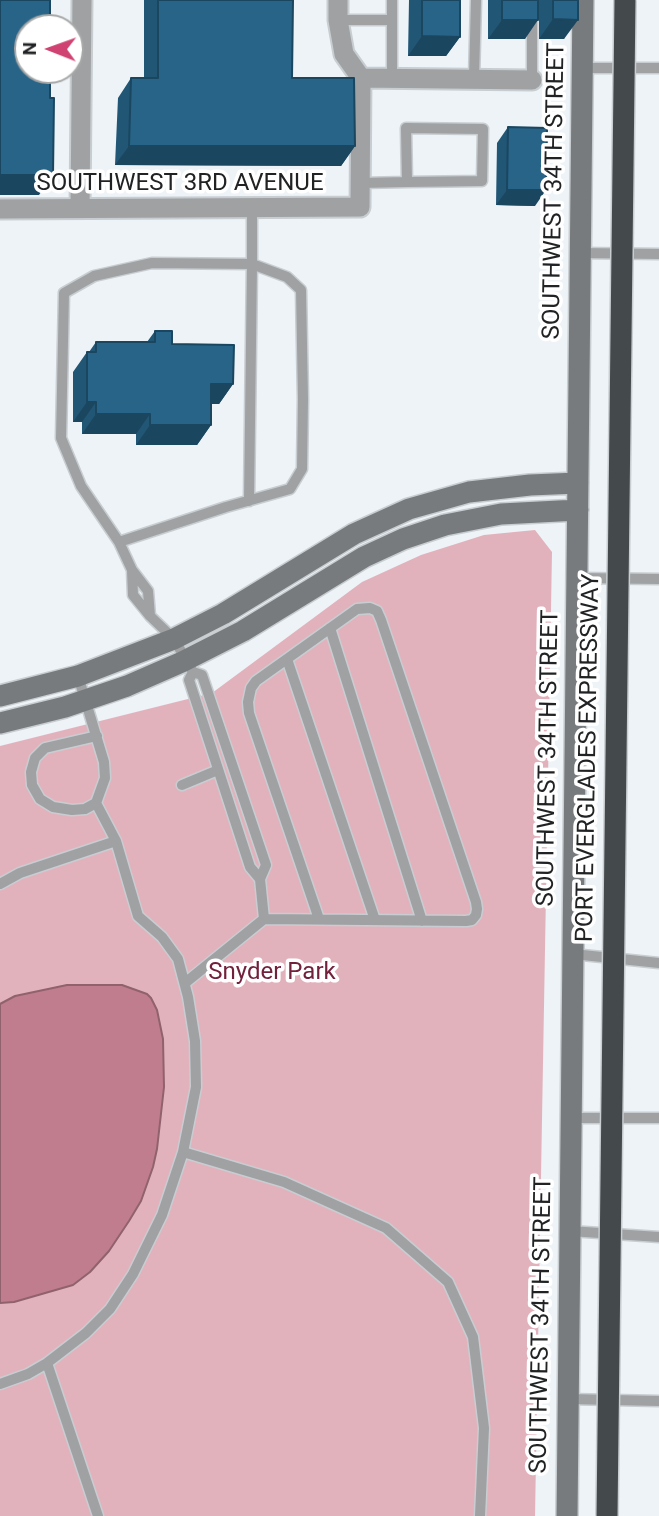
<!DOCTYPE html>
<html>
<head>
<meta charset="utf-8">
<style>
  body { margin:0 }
  #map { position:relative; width:659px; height:1516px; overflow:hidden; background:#edf3f7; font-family:Roboto,sans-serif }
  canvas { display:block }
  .north { position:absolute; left:14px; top:14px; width:70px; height:70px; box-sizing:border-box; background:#fff; border:2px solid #a6a7a7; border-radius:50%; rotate:271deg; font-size:19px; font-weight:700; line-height:28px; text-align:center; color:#202223 }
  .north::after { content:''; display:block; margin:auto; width:24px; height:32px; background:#cf4271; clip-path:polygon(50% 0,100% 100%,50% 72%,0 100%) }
</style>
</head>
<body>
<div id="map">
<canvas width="659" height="1516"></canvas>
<div class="north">N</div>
</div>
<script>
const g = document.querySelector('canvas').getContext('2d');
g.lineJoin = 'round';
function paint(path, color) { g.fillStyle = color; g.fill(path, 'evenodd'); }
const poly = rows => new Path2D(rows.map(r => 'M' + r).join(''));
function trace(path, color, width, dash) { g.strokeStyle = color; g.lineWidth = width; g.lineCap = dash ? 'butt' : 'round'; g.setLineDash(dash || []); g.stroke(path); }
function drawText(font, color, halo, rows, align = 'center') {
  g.font = font + ' Roboto,sans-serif'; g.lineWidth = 7; g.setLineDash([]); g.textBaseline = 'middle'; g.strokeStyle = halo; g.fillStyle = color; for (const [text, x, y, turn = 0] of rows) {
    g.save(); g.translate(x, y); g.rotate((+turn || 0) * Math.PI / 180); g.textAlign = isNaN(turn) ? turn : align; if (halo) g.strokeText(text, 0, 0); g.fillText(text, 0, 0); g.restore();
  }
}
paint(poly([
  [535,530,552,552,535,1516,0,1516,0,746,212,693,362,582,421,555,484,535]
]), '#e2b2bc');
const water = poly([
  [67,985,122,985,147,994,151,998,157,1010,163,1039,164,1087,157,1149,153,1167,141,1201,129,1221,109,1251,90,1272,73,1285,14,1302,0,1303,0,1004,15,996,67,985]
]);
paint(water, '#c07d8d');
trace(water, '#90626d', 2);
const lane = poly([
  [392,0,392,79],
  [338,20,392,20],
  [582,68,659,68],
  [474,79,476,0],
  [532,80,532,0],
  [360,183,407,182,482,181,483,129,406,128,407,182],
  [581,253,659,254],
  [119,542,81,486,61,438,64,293,94,276,152,263,252,264,249,501],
  [132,570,119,542,226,507,290,489,302,469,303,399,301,290,287,277,252,264,252,208],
  [578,578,659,579],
  [150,616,148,591,132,570,133,595,150,616,174,639,193,672,202,675,266,865,260,879,264,919,185,983],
  [330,628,422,921],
  [287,659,375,920],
  [193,672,189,680,250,867,260,879],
  [182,785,218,770],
  [96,803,85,809,72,810,53,807,40,799,32,785,31,772,35,758,45,748,97,736],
  [0,884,20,873,116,841],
  [264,919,466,921,472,920,476,915,477,909,476,902,381,620,377,611,370,608,357,609,256,681,251,688,248,702,249,713,319,919],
  [573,954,659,963],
  [571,1118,659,1118],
  [183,1152,284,1182,386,1228,448,1282,473,1337,484,1428,480,1516],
  [570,1231,659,1237],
  [47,1363,98,1516],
  [0,1384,28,1374,47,1363,86,1333,110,1309,133,1274,162,1215,183,1152,196,1087,195,1041,188,997,178,959,162,937,138,916,116,841,96,803,105,778,104,762,78,676],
  [568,1399,659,1401]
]);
const street = poly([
  [361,78,532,80],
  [80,208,82,0],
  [0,209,360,207,361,78,344,54,338,20,338,0]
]);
const secondary = poly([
  [0,696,78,676,174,639,223,614,354,534,409,509,469,492,530,485,578,483],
  [0,723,65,707,127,686,182,662,243,631,364,557,403,539,445,525,501,514,578,510],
  [567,1516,583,0]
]);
trace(lane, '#c8cdd1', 13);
trace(street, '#c8cdd1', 23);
trace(secondary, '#c8cdd1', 24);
trace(lane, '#9fa1a3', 10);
trace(street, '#9fa1a3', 19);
trace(secondary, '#777b7d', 21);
const highwayBridge = poly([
  [607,1516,625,0]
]);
trace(highwayBridge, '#c8cdd1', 24, []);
trace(highwayBridge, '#44494c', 21);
paint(poly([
  [144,0,293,0,292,78,355,146,341,166,115,165,118,98,131,78,144,78],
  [409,0,460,0,460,37,446,56,408,56],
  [488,0,538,0,525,39,488,39],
  [539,0,578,0,564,39,539,39],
  [508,127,535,206,496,205,497,143],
  [155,331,172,344,233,384,219,404,211,404,211,425,197,445,136,445,136,434,82,434,82,422,73,422,73,372,87,352,89,352,96,342,147,342]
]), '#225675');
paint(poly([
  [553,19,578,20,564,39,539,39],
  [502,20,538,20,525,39,488,39],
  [422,36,460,37,446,56,408,56],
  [129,146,355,146,341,166,115,165],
  [0,175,53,175,39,195,0,195],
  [507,190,546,190,535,206,496,205],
  [211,384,233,384,219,404,197,404],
  [87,402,96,402,82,422,73,422],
  [96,414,150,414,136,434,82,434],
  [150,425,211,425,197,445,136,445]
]), '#1b465f');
const building = poly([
  [0,0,50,0,50,28,28,28,28,70,50,70,50,98,54,98,53,175,0,175,0,0],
  [158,0,293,0,292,78,354,78,355,146,129,146,131,78,158,78,158,0],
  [422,0,460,0,460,37,422,36,422,0],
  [502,0,538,0,538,20,502,20,502,0],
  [553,0,578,0,578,20,553,19,553,0],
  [508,127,547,128,546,190,507,190,508,127],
  [155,331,172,331,172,344,234,345,233,384,211,384,211,425,150,425,150,414,96,414,96,402,87,402,87,352,96,352,96,342,155,342,155,331]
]);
paint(building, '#276488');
trace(building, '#1b465f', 2);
drawText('24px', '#202223', '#fff', [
  ["SOUTHWEST 3RD AVENUE",180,184],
  ["SOUTHWEST 34TH STREET",555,191,-89],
  ["SOUTHWEST 34TH STREET",549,758,-89],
  ["PORT EVERGLADES EXPRESSWAY",589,758,-89],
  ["SOUTHWEST 34TH STREET",542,1325,-89]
]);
drawText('24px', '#72213c', '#fff', [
  ["Snyder Park",272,973]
]);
</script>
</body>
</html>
